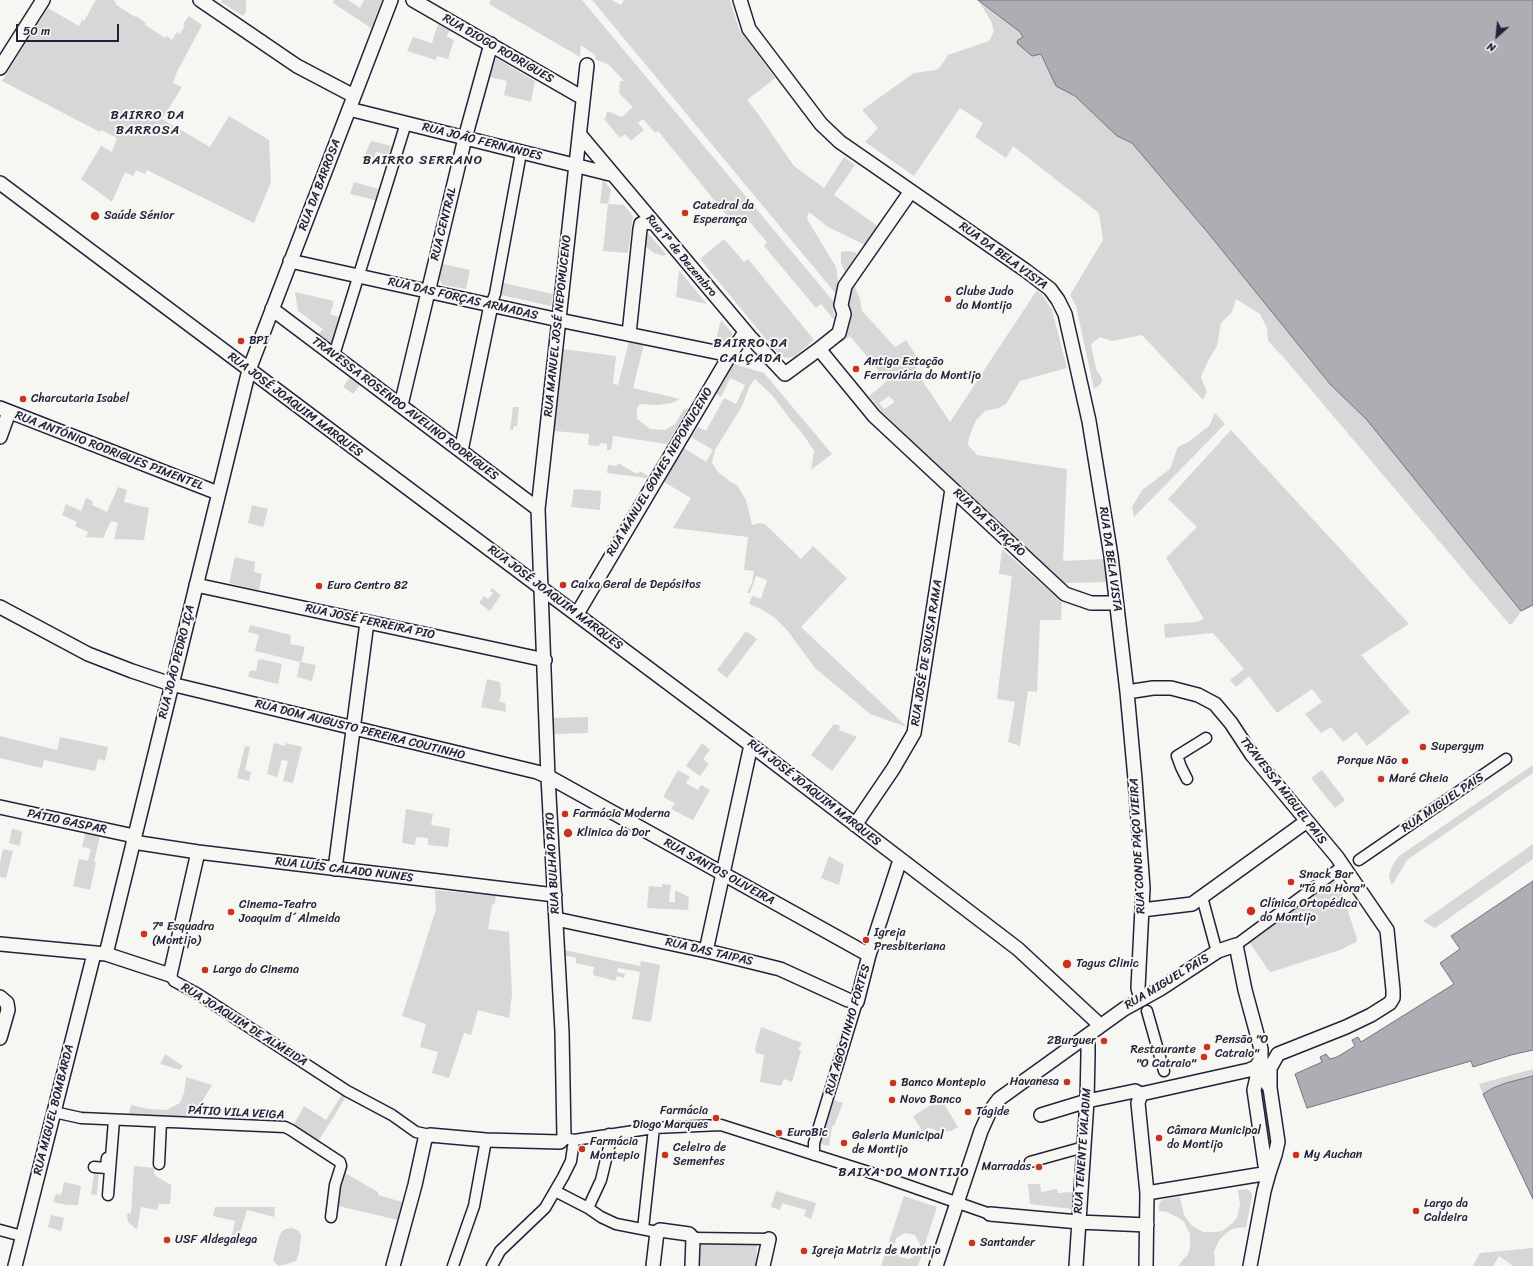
<!DOCTYPE html>
<html>
<head>
<meta charset="utf-8">
<style>
  body { margin:0 }
  #map { position:relative; width:1533px; height:1266px; overflow:hidden; background:#f6f6f2; font-family:Sriracha,sans-serif }
  canvas { display:block }
  .north { position:absolute; left:1477px; top:16px; width:40px; height:40px; -webkit-text-stroke:3px #f6f6f2; paint-order:stroke; rotate:207deg; font-size:11px; font-weight:700; line-height:16px; text-align:center; color:#22223b }
  .north::after { content:''; display:block; margin:auto; width:14px; height:18px; background:#22223b; clip-path:polygon(50% 0,100% 100%,50% 72%,0 100%) }
  .scale { position:absolute; left:16px; top:24px; width:103px; height:18px; box-sizing:border-box; border:2px solid #22223b; border-top:0; padding-left:5px; font-size:12px; line-height:14px; white-space:nowrap; color:#22223b; -webkit-text-stroke:3px #f6f6f2; paint-order:stroke }
</style>
</head>
<body>
<div id="map">
<canvas width="1533" height="1266"></canvas>
<div class="north">N</div>
<div class="scale">50 m</div>
</div>
<script>
const g = document.querySelector('canvas').getContext('2d');
g.lineJoin = 'round';
function paint(path, color) { g.fillStyle = color; g.fill(path, 'evenodd'); }
const poly = rows => new Path2D(rows.map(r => 'M' + r).join(''));
function trace(path, color, width, dash) { g.strokeStyle = color; g.lineWidth = width; g.lineCap = dash ? 'butt' : 'round'; g.setLineDash(dash || []); g.stroke(path); }
function drawText(font, color, halo, rows, align = 'center') {
  g.font = font + ' Sriracha,sans-serif'; g.lineWidth = 4; g.setLineDash([]); g.textBaseline = 'middle'; g.strokeStyle = halo; g.fillStyle = color; for (const [text, x, y, turn = 0] of rows) {
    g.save(); g.translate(x, y); g.rotate((+turn || 0) * Math.PI / 180); g.textAlign = isNaN(turn) ? turn : align; if (halo) g.strokeText(text, 0, 0); g.fillText(text, 0, 0); g.restore();
  }
}
paint(poly([
  [96,0,113,0,116,2,115,4,135,17,136,16,146,23,145,25,165,38,167,36,172,40,177,32,180,34,185,25,183,24,189,16,202,25,177,72,173,83,182,87,162,119,210,147,229,116,269,140,271,182,254,223,147,170,145,174,136,170,133,176,125,172,112,202,81,179,101,146,112,152,117,138,101,130,100,132,2,81,48,8,79,26,82,20,84,21],
  [222,0,246,0,246,12,243,16,221,2],
  [334,0,348,0,360,8,364,0,382,0,371,28,333,3],
  [491,0,582,0,834,302,833,309,836,322,821,304,816,308,764,246,767,242,747,219,737,228,658,131,655,133,643,119,638,123,644,130,631,141,625,134,620,138,604,119,606,117,607,111,622,117,633,107,619,93,620,81,624,81,608,64,596,60,595,55,581,45,580,57,489,4],
  [592,0,612,0,621,5,624,0,730,0,739,29,775,78,747,100,756,111,794,166,824,188,844,157,855,165,834,195,879,227,867,246,828,227,809,212,807,219,836,267,838,280,836,294],
  [978,0,1207,0,1533,605,1521,611,1514,622,1510,625,1285,359,1268,341,1267,328,1260,314,1236,299,1232,312,1221,323,1217,346,1209,359,1201,377,1207,392,1203,400,1142,335,1112,341,1100,337,1091,344,1096,369,1102,379,1101,384,1094,389,1076,306,1070,295,1103,240,1099,213,1013,146,1006,158,975,137,983,123,960,108,914,176,865,142,878,128,862,110,914,73,936,70,941,66,948,55,989,41,994,31,991,21],
  [438,24,450,31,446,36,454,40,448,59,437,56,436,60,407,51,413,37,432,43],
  [496,58,535,81,531,102,504,95,507,81,490,77],
  [371,141,396,147,394,151,390,150,388,155,376,152,374,159,364,157],
  [603,179,611,190,608,204,624,205,633,216,628,253,603,251,608,204,600,203],
  [354,182,382,190,379,201,350,194],
  [647,233,649,234,666,254,664,256,654,253,645,246],
  [724,239,744,262,748,259,814,340,794,357,785,358,779,355,700,259],
  [849,251,857,253,846,275,841,263,841,252],
  [443,264,470,270,466,289,443,285,439,279],
  [679,270,707,304,676,297],
  [503,283,553,294,551,306,501,295],
  [853,283,860,299,862,311,895,347,906,340,920,362,915,370,950,422,1037,290,1043,296,1052,310,1067,368,1020,381,1006,404,999,408,985,411,976,420,969,437,968,445,977,455,1067,469,1063,561,1104,559,1109,582,1065,583,1064,586,882,412,869,396,887,381,850,336,841,343,844,328,849,289],
  [889,396,895,402,884,409,879,403],
  [295,292,334,301,330,314,342,318,332,349,316,337,323,329,298,311],
  [721,320,733,334,726,345,721,345,718,342,717,335],
  [629,341,644,344,633,388,680,399,672,403,657,405,640,404,637,408,637,419,650,429,665,430,675,424,684,409,689,408,667,444,613,436,611,450,607,450,607,444,600,443,599,446,588,445,589,434,554,431,563,349,616,356,613,384,618,385],
  [734,364,764,373,832,454,811,470,814,451,805,437,790,419,773,396,755,379,750,385,742,406,715,450,712,463,718,472,731,482,737,485,746,500,752,525,760,523,765,524,801,559,813,546,847,578,801,627,907,727,870,714,815,668,787,630,774,617,761,609,749,604,752,596,761,599,767,580,756,576,750,593,747,593,752,582,754,571,744,570,748,537,673,528,691,498,664,482,684,448,706,462,713,450,691,437,698,427,706,431,724,398,736,404,745,385,730,378,721,397,717,394],
  [352,374,362,382,353,394,343,387],
  [513,407,519,407,517,426,514,426,513,430,510,430],
  [1215,413,1225,424,1134,517,1132,507,1142,490,1170,469,1178,447,1190,441,1209,426],
  [1231,430,1409,624,1361,655,1410,712,1367,746,1356,732,1343,742,1331,727,1321,733,1305,714,1322,702,1312,689,1277,713,1249,676,1236,687,1230,680,1244,669,1213,633,1165,638,1164,624,1196,622,1204,619,1166,558,1197,527,1168,499],
  [618,463,637,474,640,471,648,476,647,478,607,473,608,465,617,466],
  [118,487,127,490,124,502,149,508,144,540,114,539,118,523,111,521,103,538,86,537,88,532,75,526,77,522,62,515,66,504,81,511,86,498,93,501,92,505,107,512],
  [574,489,601,491,600,510,571,507],
  [252,505,268,509,263,527,248,523],
  [1002,549,1062,602,1061,620,1040,620,1037,692,1028,691,1020,746,1008,742,1015,702,997,699,1012,576,999,574],
  [235,557,255,562,254,572,262,574,259,590,229,583],
  [492,588,501,595,490,611,479,603,484,596,488,599,493,593,490,591],
  [250,625,291,635,290,644,305,647,301,662,316,665,312,681,297,677,300,662,255,651,259,635,248,632],
  [746,631,757,639,727,678,717,670],
  [261,659,282,664,278,684,248,677,250,670,256,671,258,660,260,660],
  [487,679,500,682,501,695,499,701,505,703,506,712,481,707],
  [588,717,588,733,554,734,553,718],
  [834,724,840,726,839,730,857,737,832,771,811,755],
  [0,736,57,750,60,737,108,747,105,761,98,759,95,771,44,760,42,768,0,758],
  [274,743,285,746,286,743,302,747,293,783,283,781,288,761,282,760,277,777,267,774],
  [702,743,710,750,703,759,709,764,700,776,686,766],
  [245,746,250,747,245,770,251,772,249,781,237,778],
  [1533,765,1533,773,1407,860,1393,884,1391,884,1389,875,1392,866,1399,856],
  [678,770,690,777,686,783,698,790,701,785,710,790,693,820,671,809,675,803,663,797],
  [1322,770,1345,800,1335,808,1311,778],
  [406,809,433,814,431,825,450,828,448,847,428,845,428,838,416,837,415,845,402,843],
  [12,829,22,831,20,846,9,843],
  [86,829,101,832,94,862,96,863,90,890,73,886,79,859,88,861,91,849,82,847],
  [1533,844,1533,859,1435,928,1423,921],
  [3,849,13,851,6,878,0,877,0,863],
  [829,856,844,865,839,885,821,878],
  [1335,881,1339,883,1357,939,1356,942,1340,950,1271,972,1269,971,1250,943,1251,939],
  [662,884,671,885,669,902,675,902,675,890,689,897,688,910,647,908,649,886,662,887],
  [435,890,496,896,495,903,492,905,488,929,509,932,512,995,509,1018,478,1010,471,1035,464,1033,449,1078,432,1073,438,1052,420,1047,426,1024,402,1016,436,909],
  [564,950,640,966,641,961,660,965,651,1022,632,1019,640,972,618,968,617,972,625,974,624,978,617,976,615,981,593,975,594,967,576,963,576,958,564,955],
  [761,1027,802,1043,798,1049,801,1051,792,1082,784,1079,781,1086,760,1082,764,1055,756,1053,755,1049],
  [165,1054,183,1066,180,1070,160,1064],
  [1533,1069,1533,1076,1506,1083,1493,1088,1483,1094,1479,1084],
  [186,1077,212,1085,191,1120,128,1117,131,1105,149,1109,166,1110,180,1103,184,1093],
  [343,1093,347,1095,318,1142,293,1126,304,1106,326,1120],
  [941,1099,958,1127,951,1131,937,1131,927,1127,924,1134,913,1116],
  [834,1100,843,1103,834,1126,832,1126,829,1146,820,1144],
  [345,1161,348,1164,345,1173,378,1192,378,1195,402,1202,398,1220,338,1206,339,1189],
  [134,1166,154,1168,154,1173,156,1176,171,1185,171,1192,170,1204,159,1204,157,1210,141,1207,137,1230,128,1222,127,1214,131,1213],
  [95,1168,99,1171,97,1195,91,1194],
  [64,1182,81,1186,78,1205,67,1205,53,1202,56,1194,61,1195],
  [1028,1184,1040,1184,1041,1192,1057,1189,1058,1193,1073,1192,1072,1209,1030,1204],
  [1247,1189,1252,1193,1252,1196,1246,1227,1237,1228,1230,1230,1220,1239,1214,1251,1215,1266,1178,1266,1188,1254,1190,1248,1190,1234,1184,1222,1179,1218,1167,1212,1159,1211,1159,1205,1161,1201,1165,1199,1180,1197,1184,1215,1191,1225,1203,1232,1216,1232,1222,1231,1233,1223,1237,1218,1240,1205,1238,1190],
  [776,1191,816,1203,811,1219,804,1216,806,1210,782,1203,780,1210,771,1207],
  [904,1196,937,1207,918,1266,881,1266],
  [905,1233,915,1235,920,1244,918,1254,909,1259,899,1257,894,1248,896,1238],
  [215,1207,275,1207,274,1217,247,1210,238,1240,231,1239,235,1221,213,1216],
  [51,1215,64,1218,61,1231,48,1227],
  [292,1228,299,1231,301,1236,299,1253,296,1261,287,1264,278,1266,273,1260,279,1237,282,1231,286,1229],
  [696,1242,757,1243,756,1266,695,1266],
  [1533,1248,1533,1266,1513,1266,1499,1256,1493,1266,1473,1266,1480,1253]
]), '#d7d7d7');
const water = poly([
  [978,0,1533,0,1533,605,1521,611,1367,420,1330,384,1209,234,1132,143,1117,136,1075,96,1056,86,1041,54,1032,56,1017,43,1018,40,1023,37,1020,32,978,0],
  [1533,881,1533,1050,1511,1055,1473,1067,1471,1061,1307,1108,1295,1074,1322,1062,1320,1057,1326,1054,1330,1059,1337,1057,1355,1046,1352,1040,1358,1037,1361,1042,1454,984,1440,963,1460,949,1451,936,1533,881],
  [1533,1076,1533,1199,1483,1094,1493,1088,1506,1083,1533,1076]
]);
paint(water, '#adadb3');
trace(water, '#757583', 1);
const pedestrian = poly([
  [491,305,495,294,521,153],
  [334,355,406,123],
  [1187,779,1181,767,1177,756,1206,738],
  [1359,860,1506,759],
  [1202,897,1215,945,1218,951],
  [1236,945,1343,866],
  [170,975,174,981,198,994,347,1091,392,1115,416,1132,430,1135],
  [1147,1011,1164,1071],
  [54,1112,81,1118,285,1127,291,1130,340,1162,341,1166,335,1185,331,1217],
  [564,1138,574,1140,654,1128,721,1125,881,1176,990,1214],
  [814,1155,814,1143,857,1002],
  [1030,1162,1084,1147],
  [159,1164,161,1122],
  [94,1167,106,1168,107,1158],
  [555,1191,588,1208,601,1217,616,1224,657,1232],
  [108,1195,114,1120],
  [588,1208,601,1180,610,1143,609,1134],
  [643,1229,654,1128],
  [0,1230,22,1236],
  [693,1238,769,1239],
  [453,1266,474,1206,486,1140],
  [492,1266,500,1251,545,1208,563,1177,571,1161,574,1140]
]);
const minor = poly([
  [200,0,297,66,354,96],
  [413,0,583,98],
  [740,0,749,29,821,124,840,142,1025,270,1050,289,1058,300,1065,314,1089,421,1111,556,1127,692,1135,779,1143,888,1138,988,1141,999],
  [0,68,43,0],
  [349,109,614,175],
  [580,135,750,337,785,374,819,349,874,416,1065,594,1091,603,1116,603],
  [0,183,751,745,1018,949,1100,1025],
  [290,261,559,320,730,355],
  [272,309,538,509],
  [629,334,640,229,641,224,645,222,653,223],
  [819,349,839,333,844,314,841,305,845,286,911,191],
  [401,405,465,138,491,44],
  [0,408,218,493],
  [0,437,9,412],
  [461,451,491,305],
  [196,585,545,660],
  [0,607,88,654,132,671,171,684,537,772,551,778,869,955],
  [577,614,730,355,745,332],
  [1127,692,1153,688,1171,688,1198,695,1215,704,1231,723,1252,755,1337,857,1387,930,1393,990,1393,998,1390,1003,1371,1015,1346,1027,1278,1054,1270,1068,1270,1088],
  [0,807,134,836],
  [855,825,893,769,914,733,952,489],
  [133,842,198,852,555,895],
  [335,869,367,622],
  [1142,910,1192,904,1307,821],
  [556,919,711,952,780,969,848,1000,857,1002,869,955,900,860],
  [0,944,106,954,170,975,198,852],
  [706,951,751,745],
  [106,954,249,370,391,0],
  [0,997,7,1003,8,1010,0,1038],
  [1141,1094,1138,1103,1147,1193,1146,1266],
  [1041,1115,1087,1101,1135,1091,1141,1094,1249,1070,1256,1067,1261,1059],
  [1147,1193,1269,1173],
  [990,1214,1079,1222,1147,1225],
  [15,1266,94,954],
  [393,1266,415,1185,425,1139,430,1135,486,1140,560,1142,564,1138,562,1032,548,777,538,509,587,65],
  [653,1266,657,1232,660,1230,689,1234,693,1238,692,1266],
  [763,1266,769,1239],
  [936,1266,981,1131,990,1111,999,1099,1124,1009,1160,989,1218,951,1236,945,1245,990,1261,1049,1261,1059,1254,1090,1265,1165,1269,1173],
  [1076,1266,1087,1101,1088,1055,1088,1045,1085,1037],
  [1250,1266,1264,1191,1269,1173,1275,1155,1278,1142,1270,1088,1265,1081]
]);
trace(pedestrian, '#22223b', 13);
trace(minor, '#22223b', 16);
trace(pedestrian, '#f6f6f2', 10);
trace(minor, '#f6f6f2', 13);
for (const [x, y, r, color] of [
  [685,213,4,"#c8321e"],
  [95,216,5,"#c8321e"],
  [948,299,4,"#c8321e"],
  [241,341,4,"#c8321e"],
  [856,369,4,"#c8321e"],
  [23,399,4,"#c8321e"],
  [563,585,4,"#c8321e"],
  [319,586,4,"#c8321e"],
  [1423,747,4,"#c8321e"],
  [1405,761,4,"#c8321e"],
  [1381,779,4,"#c8321e"],
  [565,814,4,"#c8321e"],
  [568,833,5,"#c8321e"],
  [1291,882,4,"#c8321e"],
  [1251,911,5,"#c8321e"],
  [231,912,4,"#c8321e"],
  [144,934,4,"#c8321e"],
  [866,940,4,"#c8321e"],
  [1067,964,5,"#c8321e"],
  [205,970,4,"#c8321e"],
  [1104,1041,4,"#c8321e"],
  [1207,1047,4,"#c8321e"],
  [1204,1057,4,"#c8321e"],
  [1067,1082,4,"#c8321e"],
  [893,1083,4,"#c8321e"],
  [892,1100,4,"#c8321e"],
  [968,1112,4,"#c8321e"],
  [716,1118,4,"#c8321e"],
  [779,1133,4,"#c8321e"],
  [1159,1138,4,"#c8321e"],
  [844,1143,4,"#c8321e"],
  [582,1149,4,"#c8321e"],
  [665,1155,4,"#c8321e"],
  [1296,1155,4,"#c8321e"],
  [1039,1167,4,"#c8321e"],
  [1416,1211,4,"#c8321e"],
  [167,1240,4,"#c8321e"],
  [972,1243,4,"#c8321e"],
  [804,1251,4,"#c8321e"]
]) { const dot = new Path2D(); dot.arc(x, y, r, 0, 2 * Math.PI); g.fillStyle = color; g.fill(dot); trace(dot, '#f6f6f2', 1.5); }
drawText('12px', '#22223b', '#f6f6f2', [
  ["RUA DIOGO RODRIGUES",498,49,30],
  ["RUA JOÃO FERNANDES",482,142,14],
  ["RUA DA BARROSA",320,185,-69],
  ["RUA CENTRAL",444,224,-76],
  ["Rua 1º de Dezembro",681,256,50],
  ["RUA DA BELA VISTA",1003,256,36],
  ["RUA DAS FORÇAS ARMADAS",463,299,13],
  ["RUA MANUEL JOSÉ NEPOMUCENO",558,326,-84],
  ["RUA JOSÉ JOAQUIM MARQUES",295,405,37],
  ["TRAVESSA ROSENDO AVELINO RODRIGUES",405,409,37],
  ["RUA ANTÓNIO RODRIGUES PIMENTEL",109,451,21],
  ["RUA MANUEL GOMES NEPOMUCENO",660,472,-59],
  ["RUA DA ESTAÇÃO",989,523,43],
  ["RUA DA BELA VISTA",1110,559,82],
  ["RUA JOSÉ JOAQUIM MARQUES",555,598,37],
  ["RUA JOSÉ FERREIRA PIO",370,622,12],
  ["RUA JOSÉ DE SOUSA RAMA",927,653,-81],
  ["RUA JOÃO PEDRO IÇA",177,662,-76],
  ["RUA DOM AUGUSTO PEREIRA COUTINHO",360,730,14],
  ["TRAVESSA MIGUEL PAIS",1283,791,52],
  ["RUA JOSÉ JOAQUIM MARQUES",814,793,38],
  ["RUA MIGUEL PAIS",1443,803,-34],
  ["PÁTIO GASPAR",67,822,12],
  ["RUA CONDE PAÇO VIEIRA",1138,846,-93],
  ["RUA BULHÃO PATO",553,863,-93],
  ["RUA LUÍS CALADO NUNES",344,870,7],
  ["RUA SANTOS OLIVEIRA",719,872,29],
  ["RUA DAS TAIPAS",709,952,13],
  ["RUA MIGUEL PAIS",1167,982,-31],
  ["RUA JOAQUIM DE ALMEIDA",244,1025,32],
  ["RUA AGOSTINHO FORTES",848,1030,-74],
  ["RUA MIGUEL BOMBARDA",54,1110,-76],
  ["PÁTIO VILA VEIGA",236,1113,3],
  ["RUA TENENTE VALADIM",1083,1151,-86]
]);
drawText('12px', '#22223b', '#f6f6f2', [
  ["Catedral da",693,206],
  ["Esperança",693,220],
  ["Saúde Sénior",104,216],
  ["Clube Judo",956,292],
  ["do Montijo",956,306],
  ["BPI",249,341],
  ["Antiga Estação",864,362],
  ["Ferroviária do Montijo",864,376],
  ["Charcutaria Isabel",31,399],
  ["Caixa Geral de Depósitos",571,585],
  ["Euro Centro 82",327,586],
  ["Supergym",1431,747],
  ["Porque Não",1397,761,"right"],
  ["Maré Cheia",1389,779],
  ["Farmácia Moderna",573,814],
  ["Klinica da Dor",577,833],
  ["Snack Bar",1299,875],
  ["\"Tá na Hora\"",1299,889],
  ["Clínica Ortopédica",1260,904],
  ["do Montijo",1260,918],
  ["Cinema-Teatro",239,905],
  ["Joaquim d´Almeida",239,919],
  ["7ª Esquadra",152,927],
  ["(Montijo)",152,941],
  ["Igreja",874,933],
  ["Presbiteriana",874,947],
  ["Tagus Clinic",1076,964],
  ["Largo do Cinema",213,970],
  ["Pensão \"O",1215,1040],
  ["Catraio\"",1215,1054],
  ["2Burguer",1096,1041,"right"],
  ["Restaurante",1196,1050,"right"],
  ["\"O Catraio\"",1196,1064,"right"],
  ["Havanesa",1059,1082,"right"],
  ["Banco Montepio",901,1083],
  ["Novo Banco",900,1100],
  ["Farmácia",708,1111,"right"],
  ["Diogo Marques",708,1125,"right"],
  ["Tágide",976,1112],
  ["Câmara Municipal",1167,1131],
  ["do Montijo",1167,1145],
  ["EuroBic",787,1133],
  ["Galeria Municipal",852,1136],
  ["de Montijo",852,1150],
  ["Farmácia",590,1142],
  ["Montepio",590,1156],
  ["Celeiro de",673,1148],
  ["Sementes",673,1162],
  ["My Auchan",1304,1155],
  ["Marradas",1031,1167,"right"],
  ["Largo da",1424,1204],
  ["Caldeira",1424,1218],
  ["USF Aldegalega",175,1240],
  ["Santander",980,1243],
  ["Igreja Matriz de Montijo",812,1251]
], 'left');
g.letterSpacing = '1px';
drawText('13px', '#22223b', '#f6f6f2', [
  ["BAIRRO DA",148,116],
  ["BARROSA",148,131],
  ["BAIRRO SERRANO",423,161],
  ["BAIRRO DA",751,344],
  ["CALÇADA",751,359],
  ["BAIXA DO MONTIJO",904,1173]
]);
g.letterSpacing = '0px';
</script>
</body>
</html>
